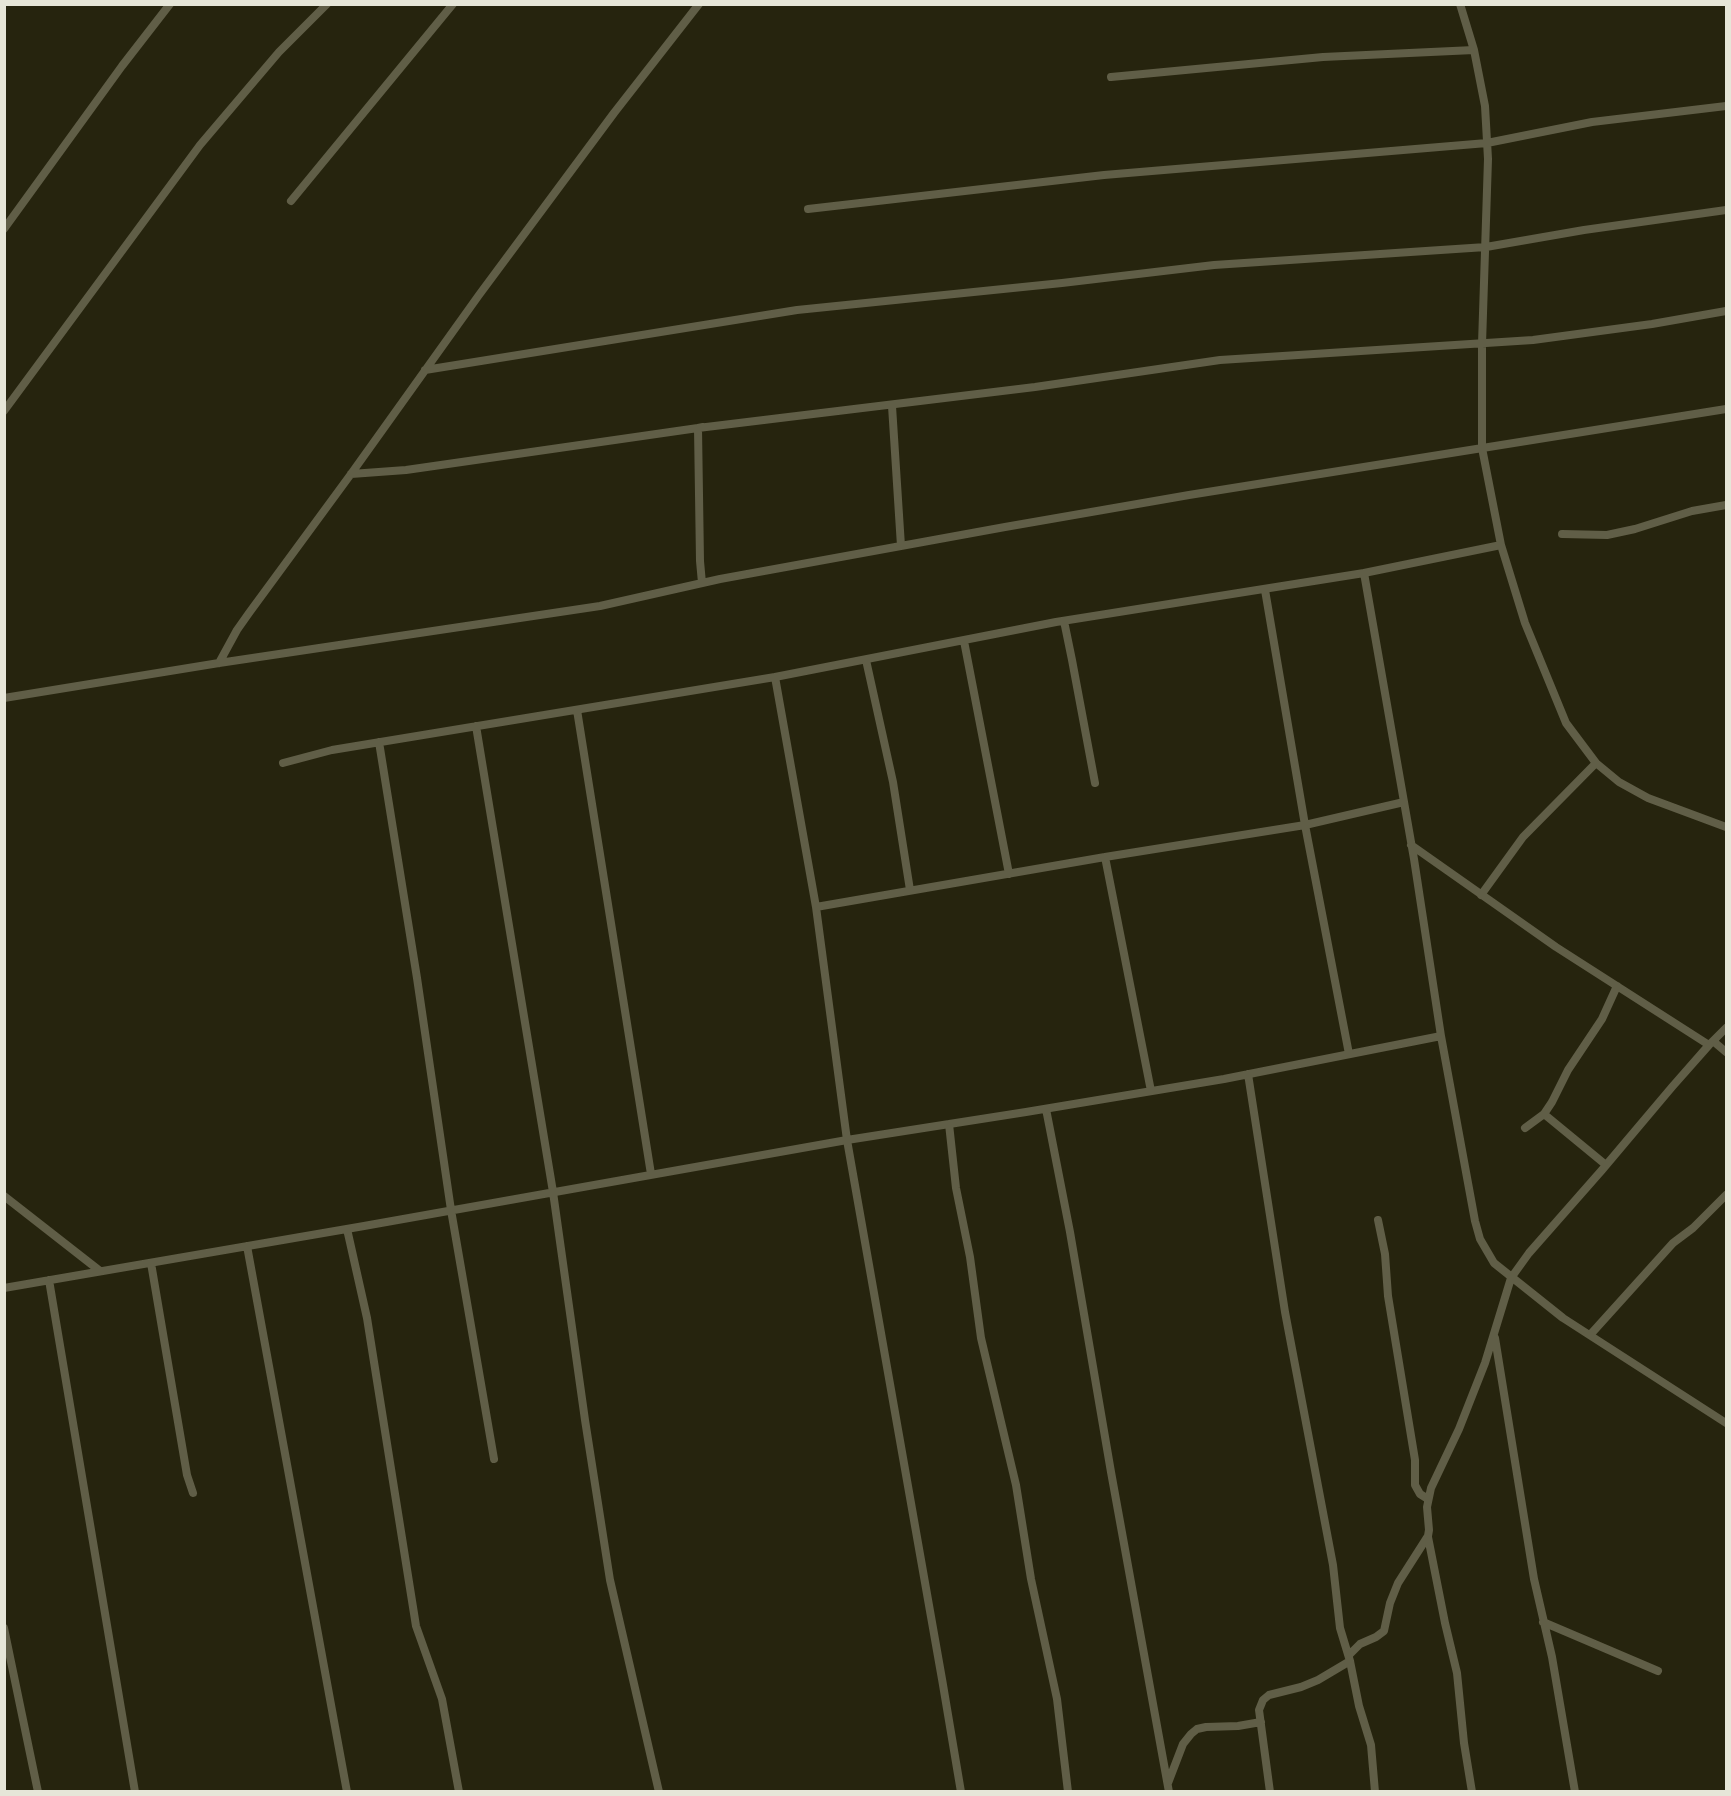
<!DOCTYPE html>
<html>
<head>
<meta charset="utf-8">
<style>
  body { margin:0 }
  #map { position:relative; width:1731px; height:1796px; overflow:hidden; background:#26240e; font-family:"PT Serif",serif }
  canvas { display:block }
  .frame { position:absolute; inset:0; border:6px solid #e6e6d8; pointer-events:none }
</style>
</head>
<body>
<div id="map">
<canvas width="1731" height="1796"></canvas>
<div class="frame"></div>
</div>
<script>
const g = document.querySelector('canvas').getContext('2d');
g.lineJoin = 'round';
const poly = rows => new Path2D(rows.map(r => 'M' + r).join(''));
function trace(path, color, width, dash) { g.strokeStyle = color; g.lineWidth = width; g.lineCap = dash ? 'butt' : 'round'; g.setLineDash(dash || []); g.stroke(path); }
trace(poly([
  [1460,4,1474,50,1485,106,1488,159,1482,344,1482,448,1501,545,1525,623,1566,723,1596,763,1619,782,1648,798,1726,827],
  [1111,77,1323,57,1474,50],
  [291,201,453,4],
  [808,209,1104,175,1487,143,1592,122,1726,106],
  [4,229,122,66,170,4],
  [425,370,797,310,1062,283,1214,265,1486,247,1584,230,1726,210],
  [892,406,901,546],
  [4,411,200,145,279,52,327,4],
  [351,474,406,470,698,428,1035,387,1220,360,1533,340,1652,324,1726,311],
  [1562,534,1607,535,1635,529,1692,511,1726,505],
  [702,583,700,561,698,428,703,427],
  [1265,590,1305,825,1349,1054],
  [1064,621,1072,660,1095,783],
  [964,641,1009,874],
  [866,660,893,782,910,890],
  [219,663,237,630,249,613,351,474,479,295,614,113,699,4],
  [775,677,1056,622,1364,573],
  [4,698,219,663,600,606,720,579,1005,527,1189,495,1726,409],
  [577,710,651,1174],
  [476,726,553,1192,585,1420,610,1580,659,1792],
  [379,742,417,978,451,1210,494,1459],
  [283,763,332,750,775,677,816,907],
  [1411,845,1556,947,1709,1045],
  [1105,857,1151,1091],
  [1481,895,1523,837,1596,763],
  [1441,1036,1475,1221,1480,1239,1494,1263,1563,1318,1726,1423],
  [1713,1041,1726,1052],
  [1248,1074,1285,1312,1333,1565,1340,1628,1350,1661,1359,1706,1371,1745,1375,1792],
  [1046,1109,1070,1232,1111,1472,1169,1792],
  [1544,1114,1606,1165],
  [949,1124,956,1188,970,1257,981,1338,1016,1485,1031,1579,1057,1699,1068,1792],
  [1525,1128,1544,1114,1552,1102,1568,1070,1602,1019,1617,986],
  [4,1196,100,1271],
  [1378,1220,1385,1254,1388,1296,1415,1460,1415,1485,1420,1494,1428,1499],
  [347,1229,367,1318,416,1626,442,1699,459,1792],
  [247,1246,347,1792],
  [151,1263,187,1475,193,1493],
  [49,1280,135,1792],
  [4,1288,364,1226,847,1140,1026,1112,1224,1079,1441,1036,1414,859,1364,573,1501,545],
  [1590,1335,1673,1243,1693,1228,1726,1195],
  [1495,1338,1534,1579,1552,1657,1575,1792],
  [1428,1537,1445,1623,1457,1673,1464,1743,1472,1792],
  [1543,1622,1658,1671],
  [4,1628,38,1792],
  [1349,1655,1360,1644,1376,1637,1384,1631,1390,1603,1398,1583,1428,1536,1429,1530,1427,1507,1431,1488,1459,1429,1485,1363,1511,1278,1529,1253,1602,1170,1672,1087,1709,1045,1726,1028],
  [1168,1783,1183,1744,1191,1734,1197,1729,1206,1727,1238,1726,1261,1722],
  [961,1792,942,1679,847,1140,816,907,1105,857,1305,825,1404,802],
  [1270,1792,1259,1710,1263,1700,1269,1695,1301,1687,1318,1680,1350,1661]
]), '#605e47', 8);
</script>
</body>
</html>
